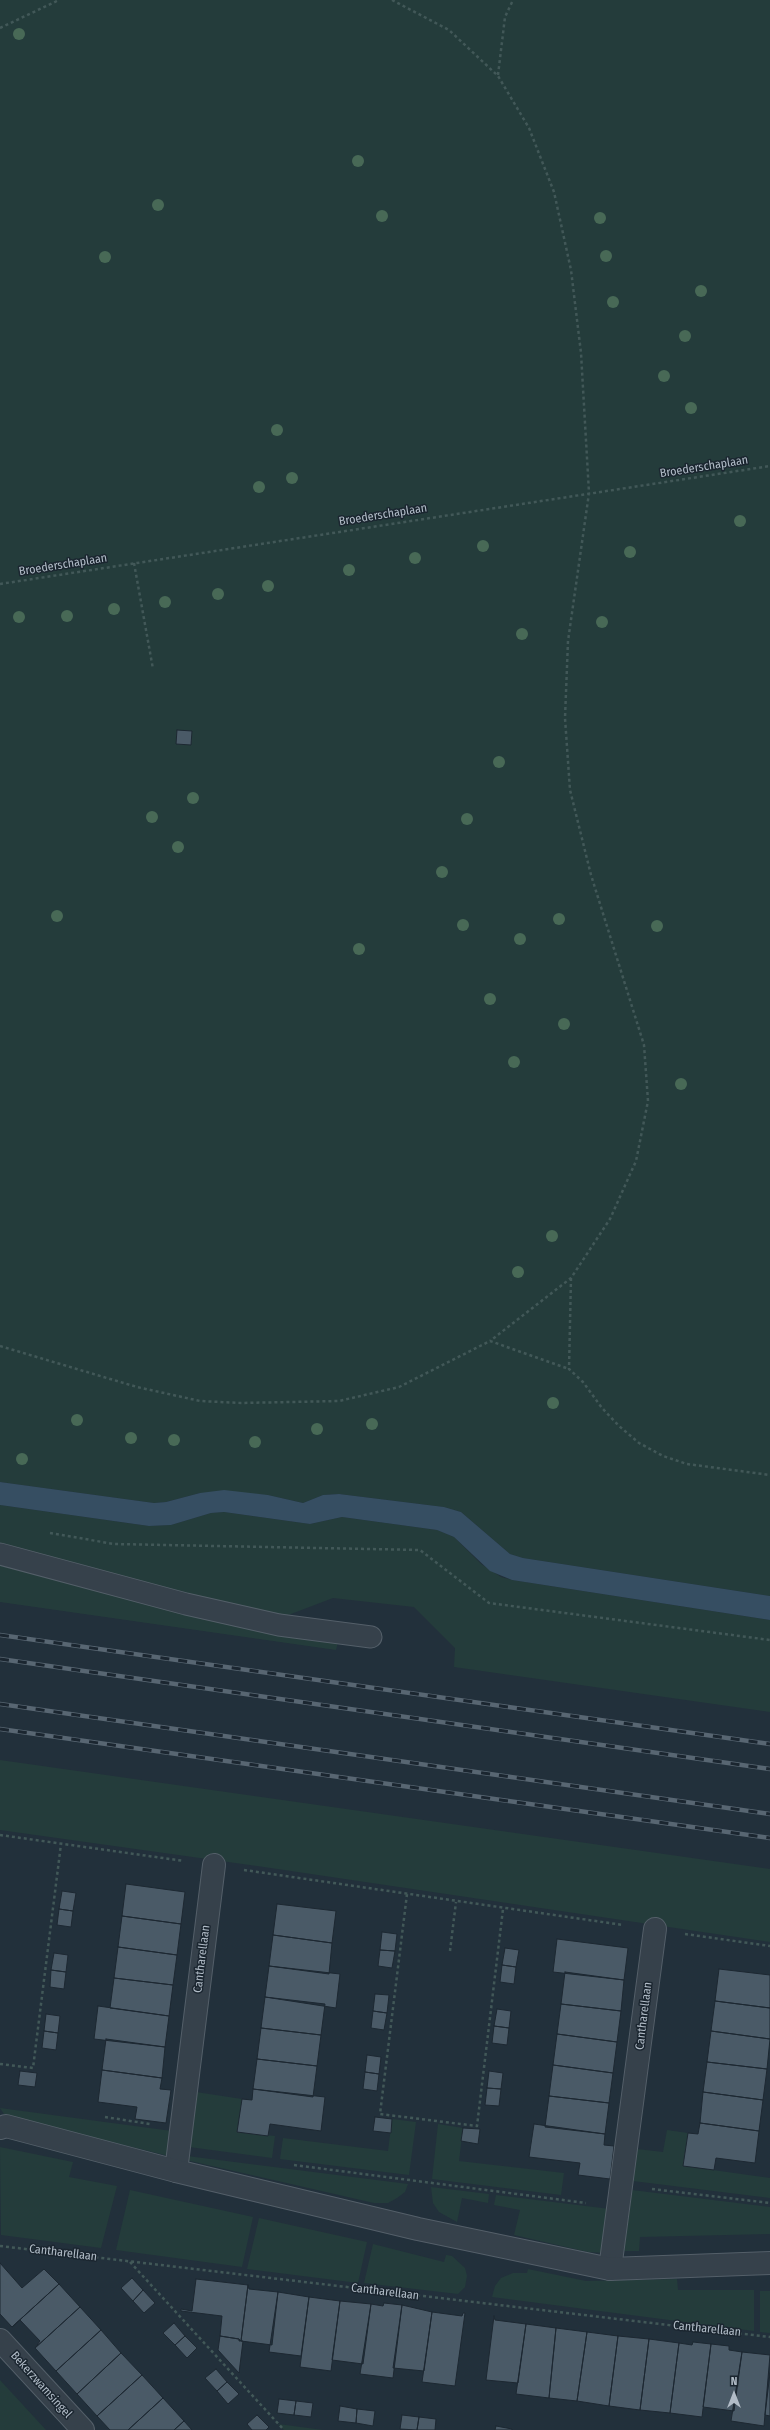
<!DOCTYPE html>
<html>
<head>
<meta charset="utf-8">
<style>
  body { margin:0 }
  #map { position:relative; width:770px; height:2430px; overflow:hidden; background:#22303b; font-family:"Fira Sans Condensed",sans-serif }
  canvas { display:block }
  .north { position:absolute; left:714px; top:2374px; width:40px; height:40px; -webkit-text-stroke:3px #1b2630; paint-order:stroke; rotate:0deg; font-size:11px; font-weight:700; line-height:16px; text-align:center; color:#b1bcc7 }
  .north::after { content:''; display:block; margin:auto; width:14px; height:18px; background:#b1bcc7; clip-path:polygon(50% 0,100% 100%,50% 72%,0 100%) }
</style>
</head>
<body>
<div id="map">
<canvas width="770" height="2430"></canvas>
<div class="north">N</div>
</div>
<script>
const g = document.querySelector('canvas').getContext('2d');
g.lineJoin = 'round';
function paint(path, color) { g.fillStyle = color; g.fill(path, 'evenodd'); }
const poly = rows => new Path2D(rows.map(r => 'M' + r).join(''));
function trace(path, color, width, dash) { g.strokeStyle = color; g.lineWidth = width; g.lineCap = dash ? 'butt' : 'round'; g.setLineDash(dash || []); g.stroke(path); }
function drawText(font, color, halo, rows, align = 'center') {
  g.font = font + ' "Fira Sans Condensed",sans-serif'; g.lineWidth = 3; g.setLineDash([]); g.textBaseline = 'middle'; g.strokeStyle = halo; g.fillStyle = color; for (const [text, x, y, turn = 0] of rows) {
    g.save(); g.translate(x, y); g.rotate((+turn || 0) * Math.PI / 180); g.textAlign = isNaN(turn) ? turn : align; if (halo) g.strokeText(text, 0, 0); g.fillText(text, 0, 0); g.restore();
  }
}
paint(poly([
  [0,0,770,0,770,1596,523,1558,510,1554,461,1512,444,1507,339,1494,323,1495,303,1503,268,1495,200,1493,166,1502,154,1503,0,1482],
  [0,1505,149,1526,171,1525,211,1513,224,1512,310,1524,342,1517,437,1530,454,1537,481,1564,501,1577,512,1580,770,1620,770,1712,454,1667,455,1648,414,1607,333,1598,283,1617,171,1590,0,1545],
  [0,1564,338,1642,336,1650,0,1602],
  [0,1760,770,1869,770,1942,264,1867,0,1830],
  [196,2092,242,2099,237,2132,275,2136,272,2158,189,2147],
  [0,2108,172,2131,169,2156,13,2118,4,2114],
  [392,2119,416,2122,409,2175,280,2159,283,2138,388,2151],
  [438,2124,463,2128,459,2161,564,2173,561,2195,432,2179],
  [667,2130,688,2133,684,2166,770,2178,770,2198,633,2181,637,2149,663,2152],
  [0,2147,73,2162,69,2177,117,2186,101,2248,1,2235],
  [187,2156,408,2184,405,2192,397,2198,388,2203,374,2203,186,2160],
  [431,2187,489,2194,488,2203,462,2198,457,2222,439,2212,433,2203],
  [130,2190,253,2217,242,2267,116,2250],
  [632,2190,770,2207,770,2234,640,2237,639,2251,624,2251],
  [496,2195,610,2209,606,2253,588,2252,514,2235,520,2210,494,2205],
  [259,2218,367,2242,358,2283,247,2269],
  [373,2244,444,2262,446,2255,452,2256,465,2268,467,2276,465,2287,458,2294,364,2283],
  [528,2269,586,2281,677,2279,678,2290,754,2290,754,2331,492,2297,495,2286,501,2278,513,2273,527,2273],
  [760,2291,770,2291,770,2333,760,2332],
  [0,2380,46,2430,0,2430],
  [278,2424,323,2430,284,2430]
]), '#243c3b');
paint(poly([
  [0,1482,154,1503,166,1502,200,1493,224,1490,268,1495,303,1503,323,1495,339,1494,444,1507,461,1512,510,1554,523,1558,770,1596,770,1620,512,1580,490,1571,454,1537,437,1530,342,1517,310,1524,224,1512,211,1513,171,1525,149,1526,0,1505]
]), '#364e62');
const building = poly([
  [177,730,192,731,191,745,176,744,177,730],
  [126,1884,185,1892,181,1924,122,1916,126,1884],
  [62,1891,76,1893,73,1911,59,1909,62,1891],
  [277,1904,336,1911,332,1943,273,1935,277,1904],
  [59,1909,73,1911,71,1927,57,1925,59,1909],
  [122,1916,181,1924,177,1955,118,1947,122,1916],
  [382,1932,397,1934,395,1951,380,1950,382,1932],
  [273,1935,332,1943,329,1974,269,1966,273,1935],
  [557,1939,628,1948,624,1980,553,1972,557,1939],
  [118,1947,177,1955,173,1985,114,1978,118,1947],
  [505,1948,519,1950,516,1967,502,1965,505,1948],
  [380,1950,395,1951,392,1968,378,1966,380,1950],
  [54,1953,68,1955,66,1972,51,1970,54,1953],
  [502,1965,516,1967,514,1984,500,1982,502,1965],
  [269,1966,340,1974,336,2008,265,1997,269,1966],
  [719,1969,770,1975,770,2008,715,2001,719,1969],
  [51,1970,66,1972,64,1989,50,1987,51,1970],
  [565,1972,624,1980,621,2011,561,2004,565,1972],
  [114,1978,173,1985,169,2016,110,2008,114,1978],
  [375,1994,389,1995,387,2013,373,2011,375,1994],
  [265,1997,325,2004,321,2035,261,2028,265,1997],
  [715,2001,770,2008,770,2039,711,2031,715,2001],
  [561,2004,621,2011,617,2042,557,2034,561,2004],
  [98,2006,169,2016,165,2047,94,2039,98,2006],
  [497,2009,511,2011,509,2028,494,2026,497,2009],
  [373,2011,387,2013,384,2030,371,2028,373,2011],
  [46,2014,60,2016,58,2033,44,2031,46,2014],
  [494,2026,509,2028,507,2045,492,2043,494,2026],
  [261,2028,321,2035,317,2066,257,2059,261,2028],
  [44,2031,58,2033,56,2050,42,2048,44,2031],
  [711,2031,770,2039,767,2069,707,2062,711,2031],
  [557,2034,617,2042,613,2073,553,2065,557,2034],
  [106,2039,165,2047,162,2078,102,2070,106,2039],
  [367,2055,381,2057,379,2074,365,2072,367,2055],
  [257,2059,317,2066,313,2097,253,2089,257,2059],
  [707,2062,767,2069,763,2100,703,2092,707,2062],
  [553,2065,613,2073,609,2103,549,2096,553,2065],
  [102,2070,162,2078,160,2089,171,2090,166,2123,135,2119,137,2107,98,2102,102,2070],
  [20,2071,37,2073,35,2087,18,2085,20,2071],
  [489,2071,503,2073,501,2089,487,2088,489,2071],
  [365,2072,379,2074,377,2091,363,2089,365,2072],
  [487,2088,501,2089,499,2106,485,2105,487,2088],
  [253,2089,325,2097,321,2131,270,2124,268,2136,237,2132,242,2099,252,2100,253,2089],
  [703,2092,763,2100,759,2131,700,2123,703,2092],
  [549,2096,609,2103,605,2134,545,2127,549,2096],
  [375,2117,392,2119,391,2133,373,2131,375,2117],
  [700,2123,759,2131,755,2163,716,2158,714,2170,683,2166,688,2133,698,2134,700,2123],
  [534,2124,605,2134,604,2145,614,2146,610,2179,578,2175,580,2163,529,2157,534,2124],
  [463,2128,480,2129,478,2144,461,2141,463,2128],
  [0,2263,22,2288,44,2269,59,2284,12,2327,0,2314,0,2263],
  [132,2278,143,2290,133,2301,121,2288,132,2278],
  [196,2279,248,2285,241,2341,239,2339,220,2336,222,2316,181,2311,181,2309,192,2311,196,2279],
  [59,2284,80,2307,35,2348,40,2341,20,2320,12,2327,59,2284],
  [248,2285,249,2289,278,2292,272,2345,241,2341,248,2285],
  [143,2290,155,2303,144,2313,133,2301,143,2290],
  [278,2292,309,2297,301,2356,269,2352,278,2292],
  [309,2297,340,2301,331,2371,300,2367,309,2297],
  [340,2301,371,2304,363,2364,332,2360,340,2301],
  [384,2303,402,2305,393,2378,360,2374,371,2304,383,2306,384,2303],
  [402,2305,432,2312,424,2371,393,2368,402,2305],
  [80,2307,101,2330,56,2371,35,2348,80,2307],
  [432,2312,462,2316,463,2313,465,2313,455,2386,422,2382,432,2312],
  [494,2316,495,2320,526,2324,518,2383,486,2380,494,2316],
  [174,2323,185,2336,175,2345,163,2333,174,2323],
  [526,2324,556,2328,549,2398,516,2394,526,2324],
  [556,2328,587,2332,577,2401,549,2398,556,2328],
  [101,2330,121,2353,77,2394,56,2371,101,2330],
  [587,2332,618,2336,609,2406,577,2401,587,2332],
  [185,2336,197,2348,187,2358,175,2345,185,2336],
  [220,2336,239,2339,239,2341,243,2341,239,2373,218,2350,220,2336],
  [618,2336,649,2339,640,2410,609,2406,618,2336],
  [649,2339,679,2343,670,2413,640,2410,649,2339],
  [693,2342,711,2344,702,2417,670,2413,679,2343,692,2345,693,2342],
  [711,2344,729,2346,729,2350,742,2352,734,2411,703,2407,711,2344],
  [742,2352,770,2355,764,2426,731,2421,742,2352],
  [121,2353,142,2375,97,2416,77,2394,121,2353],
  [216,2369,227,2382,217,2391,205,2378,216,2369],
  [770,2373,770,2416,765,2415,770,2373],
  [142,2375,163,2398,128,2430,110,2430,97,2416,142,2375],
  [227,2382,239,2394,228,2404,217,2391,227,2382],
  [163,2398,184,2421,174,2430,128,2430,163,2398],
  [279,2399,296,2401,294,2415,277,2413,279,2399],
  [296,2401,313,2403,311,2417,294,2415,296,2401],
  [340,2406,357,2409,356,2423,338,2421,340,2406],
  [357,2409,375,2411,373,2426,356,2423,357,2409],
  [257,2415,269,2427,266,2430,252,2430,247,2424,257,2415],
  [402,2415,419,2417,417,2430,400,2429,402,2415],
  [419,2417,436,2419,435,2430,417,2430,419,2417],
  [184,2421,192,2430,174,2430,184,2421],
  [496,2426,512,2429,512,2430,495,2430,496,2426]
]);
paint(building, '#4a5a67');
trace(building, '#1d2832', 1);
const service = poly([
  [0,1554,186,1604,279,1625,371,1637]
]);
const pedestrian = poly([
  [176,2171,214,1865],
  [610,2269,655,1929]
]);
const minor = poly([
  [0,2128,6,2126,176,2171,418,2229,610,2269,770,2263],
  [0,2340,83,2430]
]);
trace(service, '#545f69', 23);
trace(pedestrian, '#545f69', 24);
trace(minor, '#545f69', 24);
trace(poly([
  [392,0,449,30,498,76,529,128,554,192,571,270,581,353,589,493,568,641,565,718,570,790,591,875,644,1045,648,1101,636,1161,610,1219,571,1278,490,1341],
  [0,28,59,0],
  [498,75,505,17,513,0],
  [134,563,153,669],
  [0,584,770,466],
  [571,1278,569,1369,583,1382,602,1408,619,1426,639,1443,663,1456,687,1464,770,1475],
  [0,1346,137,1387,200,1401,241,1403,339,1401,399,1387,490,1341,569,1369],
  [50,1533,114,1544,420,1550,489,1603,770,1640],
  [0,1835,184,1861],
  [244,1870,623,1925],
  [407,1894,380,2114,477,2126,503,1909],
  [685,1934,770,1946],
  [450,1951,456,1902],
  [0,2064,33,2068,61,1844],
  [105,2117,150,2124],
  [294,2165,586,2203],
  [652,2189,770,2203],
  [0,2246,770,2337],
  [130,2262,284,2430]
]), '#425858', 2.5, [3, 3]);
trace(service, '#36414b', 21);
trace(pedestrian, '#36414b', 22);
trace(minor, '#36414b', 22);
const rail = poly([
  [0,1635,770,1744],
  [0,1659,770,1769],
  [0,1704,770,1814],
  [0,1729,770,1838]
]);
trace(rail, '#586672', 4.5);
trace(rail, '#1b2630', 3, [9]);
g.fillStyle = '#486956';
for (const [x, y] of [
  [19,34],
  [358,161],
  [158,205],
  [382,216],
  [600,218],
  [606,256],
  [105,257],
  [701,291],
  [613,302],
  [685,336],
  [664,376],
  [691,408],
  [277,430],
  [292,478],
  [259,487],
  [740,521],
  [483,546],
  [630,552],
  [415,558],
  [349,570],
  [268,586],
  [218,594],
  [165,602],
  [114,609],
  [67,616],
  [19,617],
  [602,622],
  [522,634],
  [499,762],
  [193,798],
  [152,817],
  [467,819],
  [178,847],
  [442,872],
  [57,916],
  [559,919],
  [463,925],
  [657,926],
  [520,939],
  [359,949],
  [490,999],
  [564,1024],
  [514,1062],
  [681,1084],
  [552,1236],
  [518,1272],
  [553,1403],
  [77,1420],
  [372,1424],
  [317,1429],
  [131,1438],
  [174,1440],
  [255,1442],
  [22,1459]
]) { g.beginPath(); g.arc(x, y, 6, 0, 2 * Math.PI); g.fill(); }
drawText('12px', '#b1bcc7', '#1b2630', [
  ["Broederschaplaan",704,467,-9],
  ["Broederschaplaan",383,515,-9],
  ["Broederschaplaan",63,565,-9],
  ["Cantharellaan",202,1959,-83],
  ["Cantharellaan",644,2016,-83],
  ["Cantharellaan",63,2253,7],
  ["Cantharellaan",385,2292,7],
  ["Cantharellaan",707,2329,6],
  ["Bekerzwamsingel",41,2385,48]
]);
</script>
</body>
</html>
